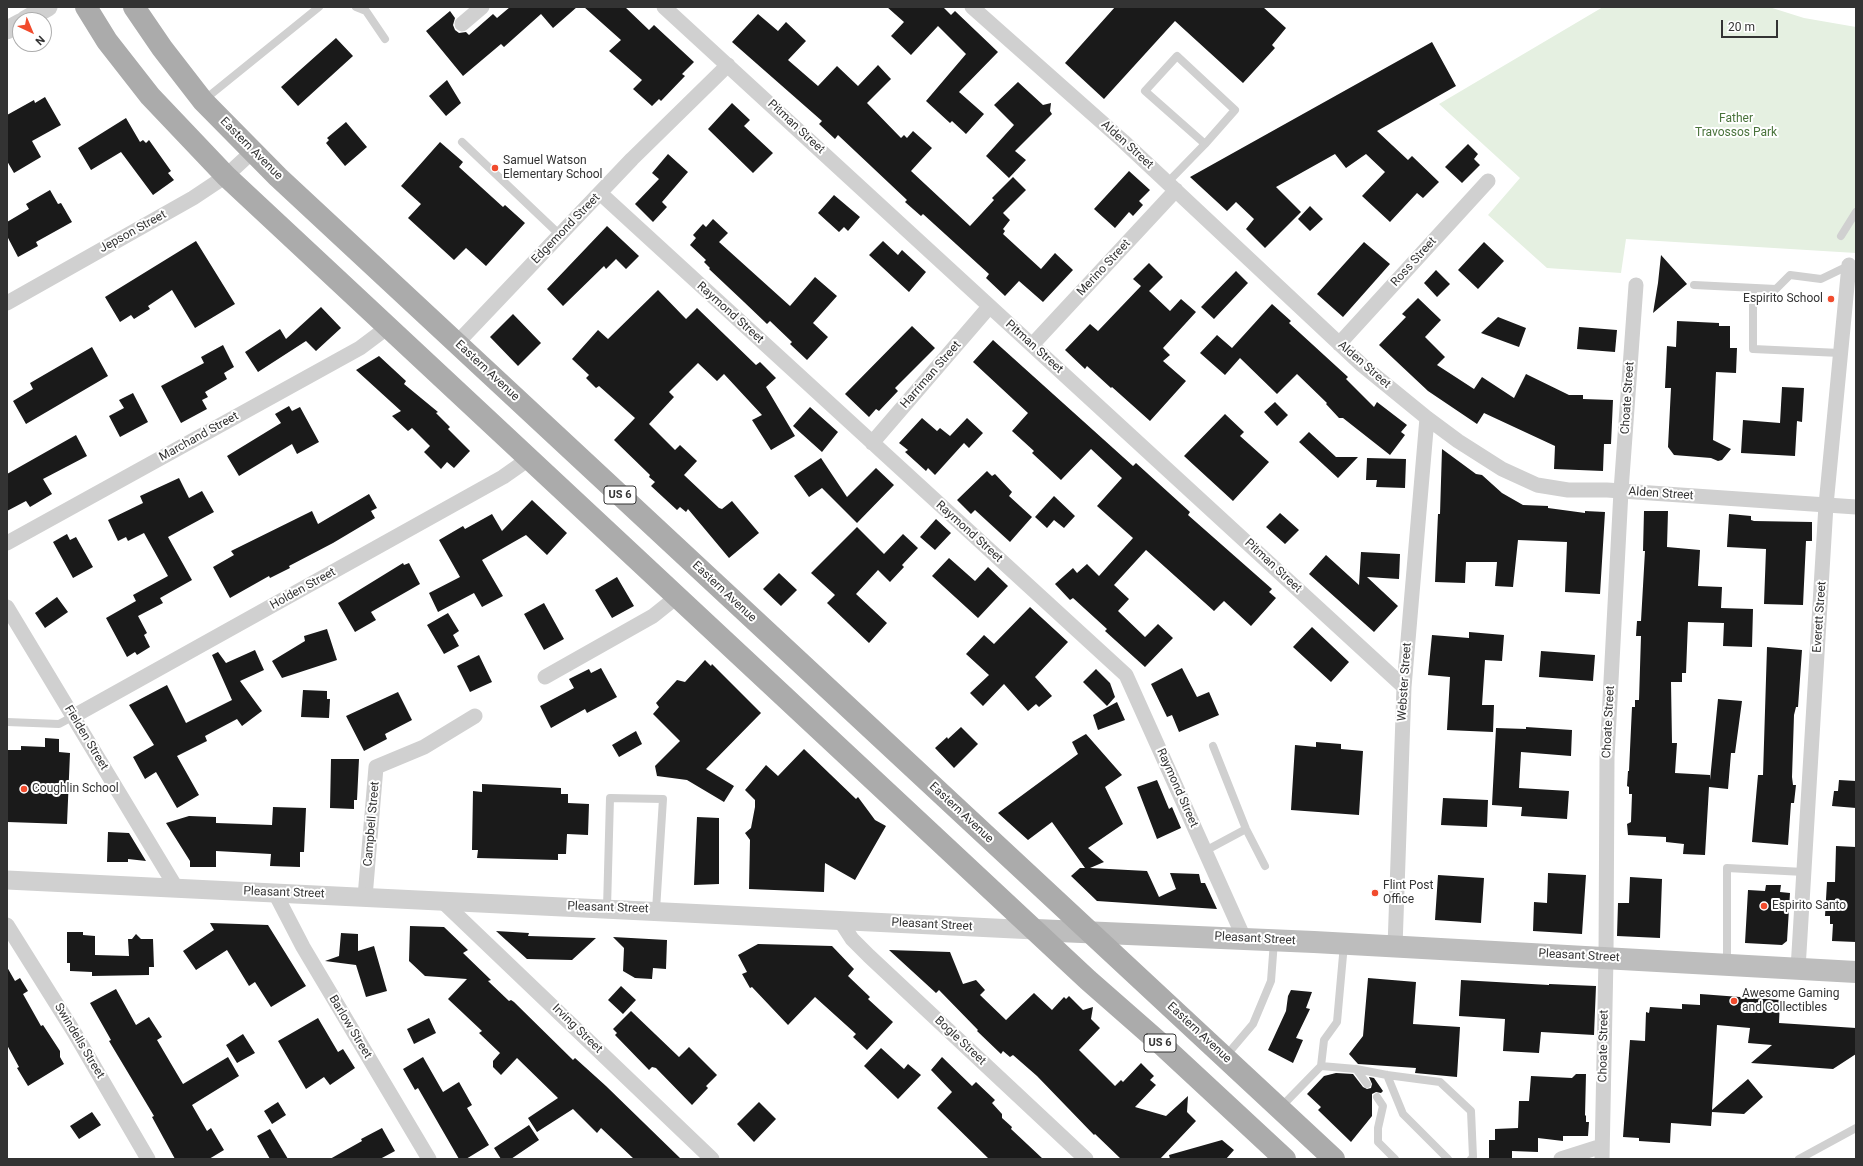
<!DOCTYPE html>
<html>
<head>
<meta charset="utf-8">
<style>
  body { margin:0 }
  #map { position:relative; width:1863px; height:1166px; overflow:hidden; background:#fff; font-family:Roboto,sans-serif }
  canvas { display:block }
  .frame { position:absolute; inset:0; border:8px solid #333; pointer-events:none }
  .north { position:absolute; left:12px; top:12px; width:40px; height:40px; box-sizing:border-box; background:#fff; border:1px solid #adadad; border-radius:50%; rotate:136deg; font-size:11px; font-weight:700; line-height:16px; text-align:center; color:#333 }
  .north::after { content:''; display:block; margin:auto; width:14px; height:18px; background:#f14b2d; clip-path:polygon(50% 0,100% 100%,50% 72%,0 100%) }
  .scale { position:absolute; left:1721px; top:20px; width:57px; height:18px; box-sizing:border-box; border:2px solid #333; border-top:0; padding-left:5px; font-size:12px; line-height:14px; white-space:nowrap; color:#333; -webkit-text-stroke:3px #fff; paint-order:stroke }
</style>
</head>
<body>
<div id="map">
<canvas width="1863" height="1166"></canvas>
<div class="frame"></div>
<div class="north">N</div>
<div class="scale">20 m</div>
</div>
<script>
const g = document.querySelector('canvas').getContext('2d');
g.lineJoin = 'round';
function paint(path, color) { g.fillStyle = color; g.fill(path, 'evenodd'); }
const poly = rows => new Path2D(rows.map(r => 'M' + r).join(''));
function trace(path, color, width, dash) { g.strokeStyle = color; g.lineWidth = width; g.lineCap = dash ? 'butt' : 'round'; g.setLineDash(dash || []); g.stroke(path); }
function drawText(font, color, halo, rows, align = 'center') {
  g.font = font + ' Roboto,sans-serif'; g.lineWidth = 4; g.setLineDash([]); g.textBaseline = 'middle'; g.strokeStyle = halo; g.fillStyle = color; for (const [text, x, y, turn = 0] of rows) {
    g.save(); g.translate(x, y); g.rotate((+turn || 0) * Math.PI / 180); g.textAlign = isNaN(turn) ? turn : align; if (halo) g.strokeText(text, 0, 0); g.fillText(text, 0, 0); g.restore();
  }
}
paint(poly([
  [1603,7,1769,7,1804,18,1856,27,1856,253,1626,239,1621,273,1547,268,1488,215,1520,178,1439,104]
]), '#e5f0e1');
paint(poly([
  [510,7,577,7,553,28,541,14,504,47,501,44,463,76,426,31,450,11,455,18,453,25,455,30,459,33,466,32,469,35,493,14,497,18],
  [584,7,625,7,649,30,654,25,694,62,682,74,685,76,661,101,659,99,652,106,633,89,642,80,609,51,621,40],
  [887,7,943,7,951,15,955,11,998,52,959,92,984,114,966,134,952,121,950,123,926,101,966,54,938,26,911,55,891,36,904,22],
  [1115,7,1263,7,1286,28,1272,45,1275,48,1243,83,1175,21,1104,99,1065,63],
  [758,14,778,31,786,22,806,41,788,60,818,86,837,66,858,86,878,65,891,79,867,103,901,138,904,135,907,138,913,131,932,148,911,171,970,226,994,200,992,198,1013,177,1026,190,1003,213,1010,220,1003,229,1005,231,1003,234,1041,269,1055,253,1073,270,1043,302,1019,281,1005,296,986,278,989,274,923,214,921,216,905,202,907,200,838,135,835,139,819,124,822,121,732,42],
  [336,38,353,56,298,106,281,87],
  [1432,42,1456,86,1377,131,1408,160,1412,156,1439,182,1423,198,1417,193,1390,222,1362,196,1385,172,1366,154,1346,168,1335,154,1276,187,1301,212,1265,248,1246,229,1254,219,1236,202,1227,211,1190,177],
  [447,80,461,103,446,116,429,96],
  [1018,82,1043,105,1051,103,1050,111,1052,114,1015,151,1026,160,1009,178,986,156,1014,125,994,105],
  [45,97,61,125,32,141,41,157,14,173,7,161,7,115,34,100,35,103],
  [732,103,750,120,744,126,773,153,753,173,708,129],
  [126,118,140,142,143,140,146,143,149,140,171,171,168,173,174,180,153,195,121,152,91,170,78,148],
  [346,122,367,147,345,166,326,143,329,140,327,138],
  [440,142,463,162,459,167,503,207,505,205,525,223,486,266,466,248,454,260,408,218,421,204,401,186],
  [1468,144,1478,154,1474,159,1480,165,1462,183,1445,167],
  [668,154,688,172,662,202,667,207,653,222,635,204,659,179,652,173],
  [1129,171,1150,190,1139,201,1143,205,1133,216,1129,212,1115,228,1094,209],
  [50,190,58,204,61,203,72,222,36,242,38,246,18,257,7,236,7,222,29,209,26,204],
  [834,195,860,217,848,231,844,227,839,232,818,213],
  [1310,206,1323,219,1310,231,1298,219],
  [713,219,728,233,719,242,790,306,815,277,837,296,813,323,828,337,807,360,790,344,792,342,770,321,767,324,744,302,709,269,710,268,704,262,706,260,690,245,696,238,693,235,703,224,706,227],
  [607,226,639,256,626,269,616,259,606,269,604,266,563,306,547,289],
  [196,241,235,304,195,328,172,290,148,306,150,309,134,319,131,315,120,322,105,297],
  [883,241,898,255,902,250,926,272,909,292,869,255],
  [1364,242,1390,264,1343,317,1317,294],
  [1484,242,1504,261,1478,289,1458,270],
  [1661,255,1687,284,1653,313,1658,283],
  [1149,263,1163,277,1149,291,1170,311,1181,299,1196,312,1163,348,1170,355,1163,361,1186,381,1150,421,1112,387,1111,388,1087,366,1085,369,1065,350,1090,324,1098,331,1141,286,1133,279],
  [1436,270,1450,284,1437,297,1424,283],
  [1236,271,1248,283,1214,319,1201,307],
  [658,290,686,319,697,308,756,365,760,362,776,378,766,387,795,436,771,450,752,420,762,415,724,374,717,381,698,363,669,392,674,397,649,424,675,450,680,445,697,461,684,475,719,508,722,509,732,501,759,533,729,558,688,509,686,512,680,507,677,510,651,486,655,482,649,477,650,475,614,440,635,418,599,386,596,388,586,378,589,375,572,359,598,330,608,339],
  [1418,298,1441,320,1425,337,1445,357,1437,365,1474,389,1482,377,1514,398,1526,374,1569,395,1583,395,1583,399,1613,400,1611,444,1604,444,1603,471,1554,469,1555,446,1484,413,1477,424,1428,391,1379,345,1406,317,1402,314],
  [1272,304,1291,321,1289,323,1348,377,1346,379,1374,407,1377,402,1407,425,1401,432,1405,435,1390,455,1343,418,1339,418,1326,404,1327,403,1297,374,1277,394,1240,358,1225,375,1200,353,1217,335,1232,348],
  [321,307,341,328,316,351,306,341,258,372,245,352,280,329,286,339],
  [513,314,541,343,518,366,490,337],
  [1498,317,1526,328,1519,347,1481,333],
  [1677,321,1719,323,1719,326,1730,326,1730,348,1737,348,1736,373,1716,372,1713,440,1731,449,1722,460,1718,461,1711,458,1674,455,1668,447,1671,388,1665,388,1667,346,1676,347],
  [912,326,935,348,895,388,898,391,879,411,876,409,869,417,845,394],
  [1579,327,1617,330,1615,352,1577,349],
  [993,340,1133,466,1136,463,1190,512,1188,515,1272,589,1269,592,1276,598,1251,626,1224,601,1214,611,1146,550,1114,585,1129,599,1118,611,1145,637,1158,624,1173,638,1145,667,1105,631,1107,629,1073,598,1070,600,1055,584,1073,568,1077,573,1087,564,1099,576,1133,538,1097,506,1122,478,1091,449,1061,480,1032,453,1034,451,1012,431,1028,413,973,362],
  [223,345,234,367,224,373,227,379,205,392,208,397,202,400,207,409,181,423,161,386,204,363,201,357],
  [92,347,108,376,26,424,13,401,33,389,30,383],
  [379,356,406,381,404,384,438,412,436,413,450,427,448,429,470,451,454,468,447,462,441,469,424,452,430,446,412,428,408,431,392,416,401,411,356,370],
  [1782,387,1804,388,1802,422,1797,421,1795,456,1741,453,1743,420,1780,423],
  [133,393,148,422,120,437,109,416,124,408,119,400],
  [1275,402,1288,415,1277,426,1264,412],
  [289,406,292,411,300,407,319,442,297,454,292,444,239,476,227,456,281,423,275,414],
  [810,407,838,432,822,452,793,426],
  [1225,414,1244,432,1240,436,1269,462,1233,501,1184,456],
  [922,418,937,431,940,428,950,436,967,418,983,433,969,448,964,443,935,475,928,468,926,471,905,452,908,450,899,443],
  [1309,432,1336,457,1358,457,1338,478,1299,442],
  [76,435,87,456,43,479,52,494,30,507,26,501,7,511,7,474],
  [1442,449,1476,474,1482,475,1502,493,1523,505,1548,506,1548,508,1585,513,1585,511,1605,512,1600,594,1565,592,1567,542,1518,540,1513,587,1495,586,1497,562,1466,562,1465,583,1435,582,1438,514,1440,514],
  [821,458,847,497,876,468,894,485,857,523,822,488,809,497,794,476],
  [1367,458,1406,459,1405,488,1376,487,1377,480,1366,480],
  [987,471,992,476,995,474,1012,492,1009,496,1032,517,1010,542,975,510,971,514,957,500],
  [179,478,189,498,202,491,214,512,168,537,192,580,160,598,163,603,138,616,147,633,144,635,150,647,137,655,135,652,127,657,106,618,136,601,133,595,168,576,144,533,128,541,126,537,118,541,108,520,143,503,140,496],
  [369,494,377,508,371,511,375,518,333,543,289,566,290,568,270,578,269,576,230,598,213,567,234,555,231,551,312,511,318,524],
  [1054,496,1075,516,1064,528,1054,520,1047,528,1035,517],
  [532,500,567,533,547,555,526,535,482,560,503,596,482,607,474,593,438,612,429,593,460,577,439,540,463,526,465,529,492,514,502,531],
  [1644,511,1668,511,1667,547,1700,550,1698,586,1722,587,1721,608,1753,609,1752,647,1723,646,1724,623,1688,622,1686,673,1682,673,1682,682,1671,682,1672,743,1677,743,1675,773,1710,775,1710,780,1718,699,1742,701,1735,753,1731,753,1728,789,1709,787,1705,855,1683,854,1684,844,1666,842,1666,837,1628,835,1627,824,1631,822,1632,794,1629,794,1629,787,1627,786,1628,771,1629,771,1632,707,1635,707,1635,700,1639,700,1641,636,1636,636,1637,621,1641,621,1645,551,1643,551],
  [1280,513,1299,530,1285,544,1266,527],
  [1729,514,1751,516,1751,520,1754,521,1812,522,1812,541,1806,541,1803,605,1764,604,1766,549,1727,547],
  [936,519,951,533,935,550,920,537],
  [857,527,884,554,903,534,918,548,902,565,904,567,890,582,878,570,856,594,887,623,869,643,827,603,835,595,811,573],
  [67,534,70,540,76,537,93,567,73,578,53,542],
  [1361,552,1400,554,1399,579,1367,577,1398,606,1374,632,1309,574,1326,555,1359,585],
  [949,558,975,581,988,567,1008,586,978,618,932,576],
  [403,563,404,565,409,563,420,584,371,612,376,620,355,632,338,603],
  [779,573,797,590,781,606,763,589],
  [617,577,634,606,612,618,595,590],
  [57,597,68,612,45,628,35,613],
  [544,603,564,639,544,650,524,614],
  [1030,607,1068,642,1035,677,1052,696,1039,707,1036,704,1028,711,1004,684,983,706,970,693,989,675,966,654,984,635,994,644],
  [448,613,459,631,453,635,459,646,444,654,427,625],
  [1312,627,1349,662,1331,682,1293,647],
  [327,629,337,660,282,678,272,661,305,641,304,636],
  [1469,632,1504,635,1502,661,1485,660,1482,705,1494,705,1493,732,1447,730,1450,677,1428,675,1432,635,1469,638],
  [1767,647,1802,650,1798,707,1796,707,1794,715,1792,777,1793,785,1796,785,1794,803,1791,803,1788,845,1752,842,1758,775,1763,775],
  [255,650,264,670,240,681,262,711,242,726,237,719,205,736,207,741,177,756,199,795,177,808,156,772,145,779,133,757,154,745,129,705,167,685,186,723,232,700,212,655,218,652,226,663],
  [1541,651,1595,655,1593,681,1539,677],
  [479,655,492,682,470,692,457,666],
  [705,660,711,666,712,664,761,713,706,769,734,786,724,802,687,780,657,776,655,766,680,741,653,714,659,707,656,703,677,680,685,682],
  [601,668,617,697,587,713,585,709,551,728,540,706,574,688,569,679,589,669,591,673],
  [1182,668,1197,697,1209,692,1219,715,1179,732,1172,715,1167,717,1151,684],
  [1096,669,1110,683,1115,697,1107,706,1083,682],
  [303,690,327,691,327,699,330,699,329,718,301,717],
  [398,692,412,720,385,734,387,739,364,751,346,716],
  [1117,702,1125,720,1098,730,1093,715],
  [961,727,978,744,954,768,935,748,947,737,948,739],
  [1526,727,1572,730,1571,756,1521,752,1519,788,1569,791,1567,819,1521,816,1522,807,1492,805,1496,728,1526,729],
  [636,731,642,744,619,757,612,745],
  [1086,734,1122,775,1105,787,1123,824,1088,848,1104,862,1090,868,1147,871,1159,897,1176,889,1170,873,1199,874,1201,883,1205,883,1217,909,1097,901,1071,876,1080,868,1085,868,1052,822,1028,840,998,813,1078,754,1072,742],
  [45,738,59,739,59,752,70,753,67,824,7,822,7,750,21,750,21,746,45,747],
  [1316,742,1341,744,1341,749,1363,751,1359,815,1291,810,1295,745,1316,747],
  [804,749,856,799,858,797,875,820,886,826,855,880,825,863,824,892,749,889,750,840,745,833,751,828,755,807,755,800,745,790,766,765,778,776],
  [331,759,359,759,357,800,354,800,354,809,330,808],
  [1157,780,1169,809,1172,807,1181,828,1157,839,1137,787],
  [1839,780,1856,781,1856,808,1832,806,1834,791,1838,791],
  [482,784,561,788,561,794,568,794,568,803,589,804,588,835,567,834,566,854,558,854,558,860,477,858,478,850,472,850,473,791,482,792],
  [1443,798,1488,800,1487,827,1441,825],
  [273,807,306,808,304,852,300,852,300,867,270,866,271,854,216,851,216,867,190,867,190,861,166,823,189,816,216,817,216,823,272,825],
  [697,817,719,818,719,884,694,885],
  [108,832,129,833,146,861,128,859,128,862,107,862],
  [1836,846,1856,847,1856,942,1832,941,1833,924,1830,924,1830,916,1825,916,1827,882,1835,882],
  [1548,873,1586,875,1582,934,1533,931,1534,902,1547,903],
  [1438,875,1484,878,1481,923,1435,920],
  [1630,877,1662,879,1660,938,1617,936,1618,903,1629,903],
  [1766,885,1781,885,1780,892,1790,893,1787,941,1782,945,1745,943,1748,890,1765,891],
  [210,923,268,925,306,986,271,1007,255,982,249,986,227,950,196,970,183,951,214,930],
  [410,926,444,927,468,950,463,953,491,980,488,981,509,1001,511,1000,514,1002,573,1060,575,1058,606,1086,681,1159,634,1159,601,1128,597,1133,573,1109,537,1132,528,1118,558,1098,517,1058,501,1075,493,1067,493,1061,500,1053,479,1033,482,1031,448,999,467,979,425,976,409,961],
  [496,931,529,933,528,936,596,938,572,960,527,959],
  [67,932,83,932,83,935,95,936,95,955,129,956,128,939,132,939,136,934,141,939,153,939,154,967,149,967,149,975,92,976,92,972,70,971,70,963,67,963],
  [341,933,358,934,358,951,374,946,387,991,366,997,356,965,325,961,339,956],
  [613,937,667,940,666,969,653,968,652,979,635,978,623,971,624,948],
  [758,944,832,946,854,969,848,976,870,997,868,999,893,1022,867,1050,853,1037,856,1034,815,997,788,1025,752,987,750,988,742,974,747,972,738,955],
  [889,950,950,952,963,984,976,980,985,990,980,995,1006,1020,1034,993,1052,1010,1064,997,1066,999,1069,996,1083,1010,1093,1007,1091,1019,1100,1028,1079,1050,1115,1086,1121,1080,1123,1082,1141,1063,1154,1076,1150,1080,1156,1085,1135,1107,1166,1116,1188,1096,1187,1112,1196,1121,1160,1159,1121,1159,1095,1134,1094,1135,1037,1076,1013,1055,1010,1057,1003,1051,1001,1054,977,1031,978,1030,939,990,936,993],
  [7,967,15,981,20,978,28,991,23,994,41,1026,43,1025,60,1051,60,1057,64,1064,28,1086,17,1068,19,1067,7,1045],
  [1368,978,1416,982,1413,1024,1460,1027,1457,1077,1415,1073,1416,1068,1358,1064,1349,1054,1363,1036],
  [1461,980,1549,985,1549,984,1596,986,1594,1035,1541,1032,1539,1053,1503,1051,1505,1019,1459,1016],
  [621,986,636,1000,623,1014,608,1000],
  [116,989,136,1025,149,1017,162,1037,157,1040,183,1084,228,1057,239,1076,192,1105,207,1131,211,1128,224,1150,209,1159,175,1159,152,1117,154,1116,109,1041,111,1040,90,1003],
  [1291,990,1312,992,1306,1008,1310,1009,1296,1038,1303,1040,1293,1063,1268,1050,1286,1011,1288,996],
  [1700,994,1780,1000,1779,1023,1856,1028,1856,1054,1833,1069,1751,1063,1772,1045,1748,1043,1750,1028,1717,1025,1712,1110,1748,1079,1763,1097,1744,1114,1712,1112,1711,1126,1671,1123,1670,1143,1639,1141,1639,1138,1623,1137,1630,1040,1645,1041,1646,1012,1649,1013,1650,1007,1682,1009,1682,1004,1700,1005],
  [631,1011,679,1057,689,1047,717,1075,706,1086,708,1088,692,1105,656,1068,652,1067,649,1070,615,1035,617,1033,613,1029],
  [318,1018,338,1052,343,1049,355,1068,330,1085,324,1077,306,1089,278,1041],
  [429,1018,436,1033,414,1044,407,1029],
  [243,1034,255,1053,237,1063,226,1045],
  [881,1048,904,1069,908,1064,921,1075,898,1099,864,1066],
  [423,1057,443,1092,459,1082,472,1105,467,1108,489,1145,466,1159,459,1159,418,1088,415,1090,403,1069],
  [942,1057,972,1086,976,1082,995,1100,992,1103,1002,1114,1002,1118,1012,1127,1011,1129,1043,1159,989,1159,937,1108,952,1092,931,1070],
  [1336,1073,1353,1074,1363,1087,1367,1089,1371,1088,1372,1084,1369,1077,1374,1078,1383,1091,1381,1093,1376,1092,1372,1094,1372,1116,1351,1142,1318,1110,1321,1107,1307,1094,1324,1076],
  [1576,1074,1586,1074,1585,1115,1586,1116,1586,1122,1589,1122,1588,1136,1563,1136,1563,1141,1538,1138,1538,1152,1512,1151,1512,1159,1489,1159,1489,1140,1495,1140,1495,1129,1518,1128,1519,1101,1529,1101,1531,1076,1572,1078],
  [278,1102,286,1115,272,1124,264,1111],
  [759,1102,776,1119,754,1142,737,1124],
  [92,1112,101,1125,79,1139,70,1126],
  [529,1125,539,1140,511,1159,501,1159,494,1148],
  [382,1128,395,1151,380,1159,330,1159,362,1141,361,1139],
  [270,1129,288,1159,270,1159,257,1136],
  [1222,1140,1234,1150,1226,1159,1170,1159,1169,1155]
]), '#1a1a1a');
trace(poly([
  [356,7,366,11,385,39],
  [204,100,319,7],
  [462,142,560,235],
  [1168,182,1205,144,1235,110,1177,56,1145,91,1205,144],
  [1841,236,1856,212],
  [1694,285,1776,289,1790,275,1821,279,1850,265],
  [1753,288,1753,349,1840,353],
  [7,722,59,724,74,716],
  [1213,746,1246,829,1265,866],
  [1205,851,1246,829],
  [607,908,610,798,663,799,656,910],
  [1727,964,1727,868,1804,872],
  [1225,1057,1253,1024,1271,981,1274,941],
  [1321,1066,1356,1069,1387,1075,1440,1082,1471,1111,1473,1157,1471,1159],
  [1356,1069,1367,1084],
  [1387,1075,1403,1114,1448,1159],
  [1377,1097,1383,1106,1378,1128,1378,1142,1395,1159],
  [1280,1108,1321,1066,1324,1040,1337,1022,1344,944],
  [1799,1159,1856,1128]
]), '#d0d0d0', 8);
trace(poly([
  [664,7,1404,687],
  [972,7,1123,141,1362,365,1427,418,1458,441,1502,469,1537,485,1568,490,1607,490,1856,507],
  [462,24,482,7],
  [600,193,1126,675,1244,938],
  [7,303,193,198,226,176,252,152],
  [457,343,632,159,728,65],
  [1339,344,1488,181],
  [1032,345,1176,190],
  [872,443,989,307],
  [7,543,360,348,388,327],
  [7,607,177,889],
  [545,677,653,616,678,596],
  [74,716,503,477,530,458],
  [275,893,303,947,429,1159],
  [365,897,376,767,424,747,475,716],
  [441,900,712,1159],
  [839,919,852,939,869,956,1086,1159],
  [7,925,74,1032,148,1159],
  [1395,947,1404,687,1427,418],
  [1798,969,1826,505,1849,265],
  [1561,1159,1602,1146],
  [1602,1159,1606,957,1607,757,1621,491,1636,285]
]), '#d0d0d0', 15);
trace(poly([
  [25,20,48,7],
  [7,30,20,23],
  [7,880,1035,930]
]), '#d0d0d0', 19);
trace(poly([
  [1035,930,1314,942,1856,972]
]), '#bdbdbd', 22);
trace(poly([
  [86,7,107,41,150,96,226,176,1088,980,1161,1044,1285,1159],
  [134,7,162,48,203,101,278,177,1334,1159]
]), '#ababab', 22);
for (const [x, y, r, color] of [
  [495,168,4,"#f14b2d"],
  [1831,299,4,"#f14b2d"],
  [24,789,4,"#f14b2d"],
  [1375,893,4,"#f14b2d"],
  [1764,906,4,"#f14b2d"],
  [1734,1001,4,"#f14b2d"]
]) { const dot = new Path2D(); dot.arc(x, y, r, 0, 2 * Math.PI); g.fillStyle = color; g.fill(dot); trace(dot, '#fff', 1.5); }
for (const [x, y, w] of [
  [620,495,32],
  [1160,1043,32]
]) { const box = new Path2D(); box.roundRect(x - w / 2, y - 9, w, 18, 3); g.fillStyle = '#fff'; g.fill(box); trace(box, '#333', 1); }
drawText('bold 11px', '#333', null, [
  ["US 6",620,495],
  ["US 6",1160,1043]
]);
drawText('12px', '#49733b', '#fff', [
  ["Father",1736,119],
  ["Travossos Park",1736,133]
]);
drawText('12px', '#333', '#fff', [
  ["Pitman Street",796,127,43],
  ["Alden Street",1127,145,42],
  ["Eastern Avenue",251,149,45],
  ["Edgemond Street",566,229,-46],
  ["Jepson Street",133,232,-29],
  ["Ross Street",1414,262,-48],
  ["Merino Street",1104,268,-47],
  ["Raymond Street",730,313,42],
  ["Pitman Street",1034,347,42],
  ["Alden Street",1364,365,41],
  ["Eastern Avenue",487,371,43],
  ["Harriman Street",931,375,-49],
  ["Choate Street",1628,398,-86],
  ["Marchand Street",199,437,-29],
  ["Alden Street",1661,494,4],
  ["Raymond Street",969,532,42],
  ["Pitman Street",1273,566,43],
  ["Holden Street",303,589,-29],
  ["Eastern Avenue",724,592,43],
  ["Everett Street",1820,617,-86],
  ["Webster Street",1405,682,-86],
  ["Choate Street",1609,722,-87],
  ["Fielden Street",86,738,59],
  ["Raymond Street",1177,788,66],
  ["Eastern Avenue",961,813,43],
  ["Campbell Street",372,824,-85],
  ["Pleasant Street",284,893,2],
  ["Pleasant Street",608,908,2],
  ["Pleasant Street",932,925,3],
  ["Pleasant Street",1255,939,3],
  ["Pleasant Street",1579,956,3],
  ["Barlow Street",350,1027,59],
  ["Irving Street",577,1029,44],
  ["Eastern Avenue",1199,1033,43],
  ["Swindells Street",79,1041,59],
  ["Bogle Street",960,1041,43],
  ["Choate Street",1604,1046,-89]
]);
drawText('12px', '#333', '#fff', [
  ["Samuel Watson",503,161],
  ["Elementary School",503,175],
  ["Espirito School",1823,299,"right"],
  ["Coughlin School",32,789],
  ["Flint Post",1383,886],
  ["Office",1383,900],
  ["Espirito Santo",1772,906],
  ["Awesome Gaming",1742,994],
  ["and Collectibles",1742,1008]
], 'left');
</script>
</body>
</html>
